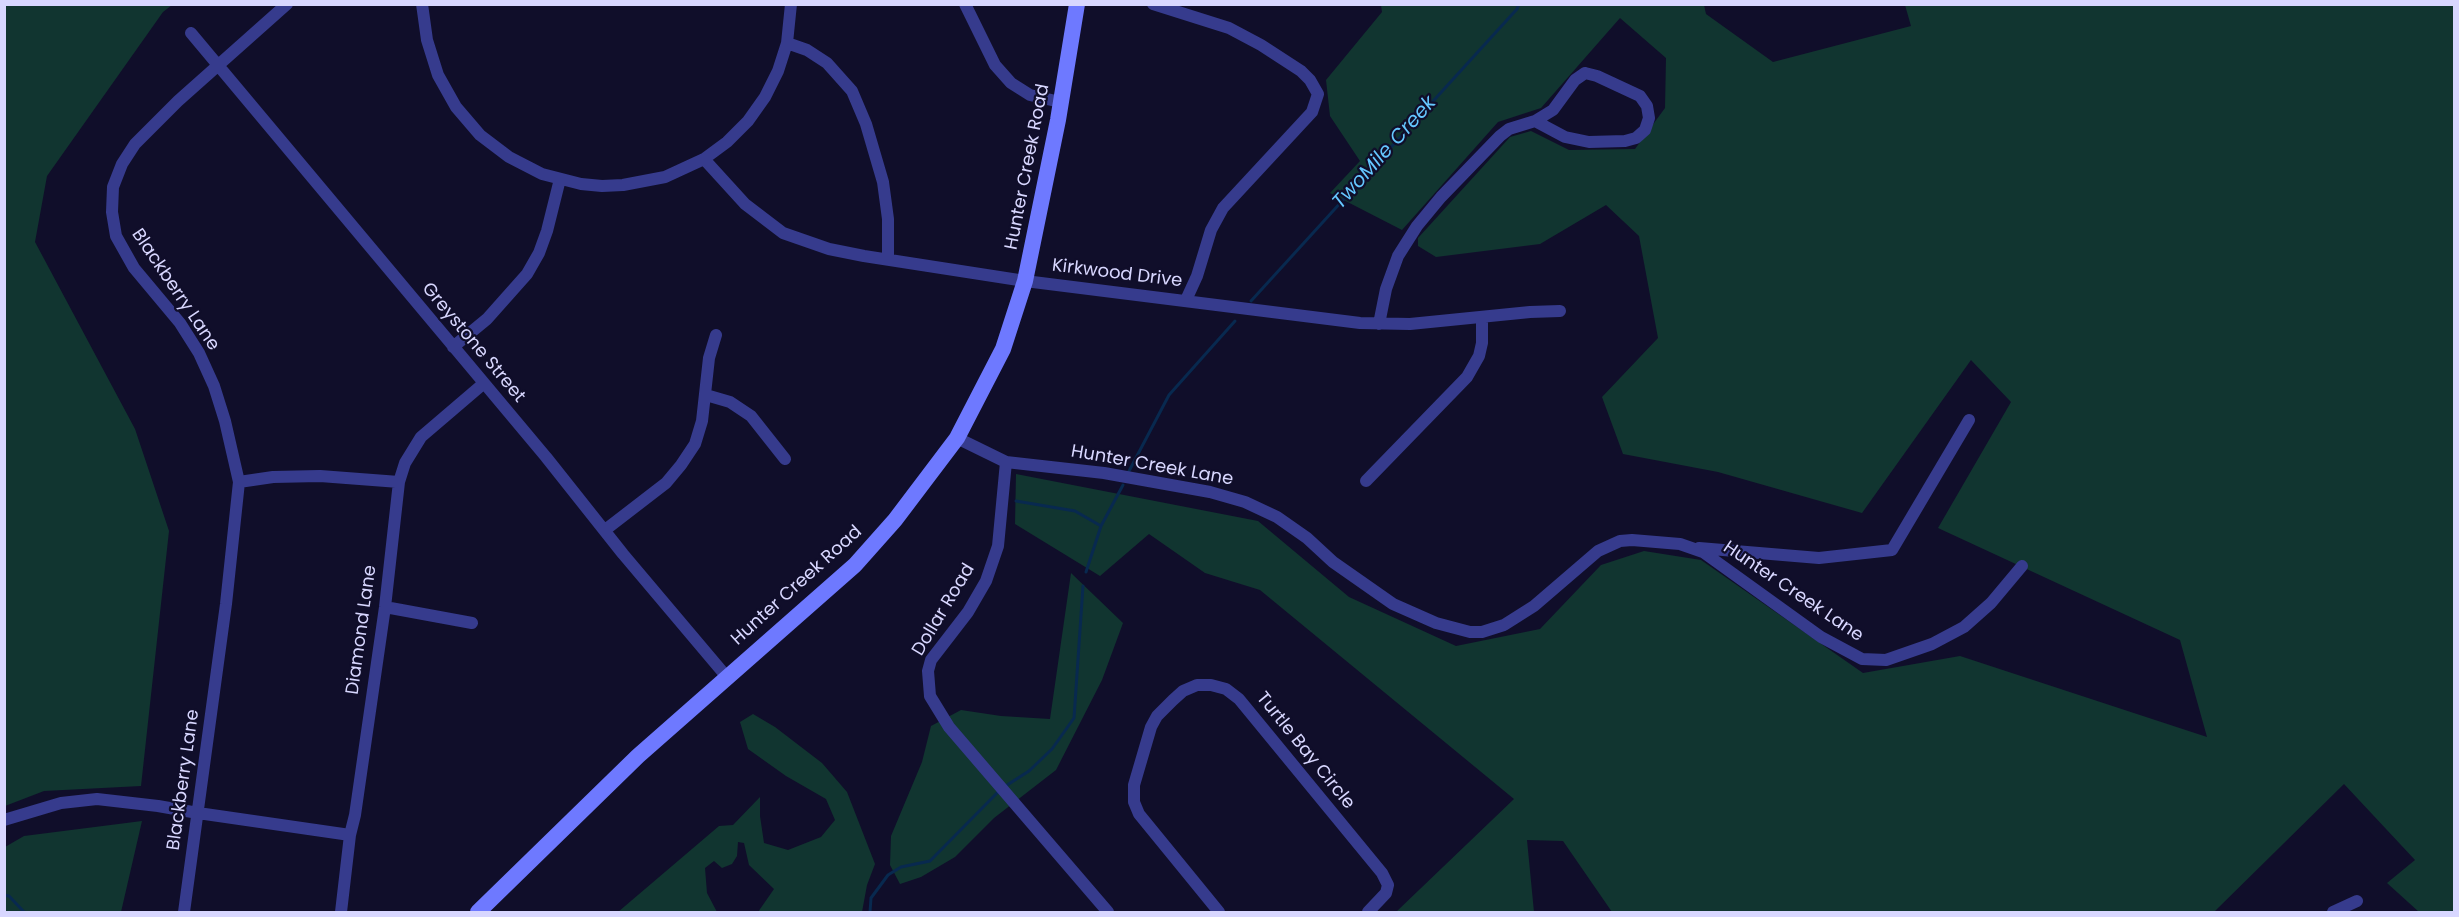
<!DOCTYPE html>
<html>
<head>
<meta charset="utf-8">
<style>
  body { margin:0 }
  #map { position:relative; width:2459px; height:917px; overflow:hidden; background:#100e2a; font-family:Poppins,sans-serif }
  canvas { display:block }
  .frame { position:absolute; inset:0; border:6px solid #d8d7ff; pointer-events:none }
</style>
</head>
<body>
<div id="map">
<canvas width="2459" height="917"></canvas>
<div class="frame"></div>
</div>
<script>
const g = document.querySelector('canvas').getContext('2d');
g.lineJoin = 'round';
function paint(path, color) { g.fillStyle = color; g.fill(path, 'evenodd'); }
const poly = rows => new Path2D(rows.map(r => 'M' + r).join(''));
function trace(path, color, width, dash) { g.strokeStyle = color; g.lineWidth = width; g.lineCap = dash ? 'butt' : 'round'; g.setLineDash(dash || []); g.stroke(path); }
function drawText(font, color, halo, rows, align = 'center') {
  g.font = font + ' Poppins,sans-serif'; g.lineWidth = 4.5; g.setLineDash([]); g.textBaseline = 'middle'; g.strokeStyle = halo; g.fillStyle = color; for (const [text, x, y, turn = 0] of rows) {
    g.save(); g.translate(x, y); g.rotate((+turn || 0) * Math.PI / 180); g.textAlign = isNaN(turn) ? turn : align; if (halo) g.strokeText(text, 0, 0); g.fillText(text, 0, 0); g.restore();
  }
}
paint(poly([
  [5,4,172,5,163,12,47,176,35,242,135,429,169,531,141,786,44,791,5,806],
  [1381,5,1704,5,1706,14,1773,62,1911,26,1905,5,2454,5,2454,912,2419,912,2387,883,2415,860,2344,784,2214,912,1612,912,1563,841,1527,840,1534,912,1396,912,1514,799,1260,590,1205,573,1149,534,1100,576,1015,524,1016,474,1258,521,1349,597,1456,646,1540,629,1601,565,1644,551,1701,560,1863,673,1960,656,2207,737,2180,640,1938,528,2011,402,1971,360,1862,513,1718,472,1623,454,1602,397,1658,338,1639,236,1606,205,1540,244,1436,257,1418,246,1418,238,1510,137,1531,131,1569,150,1635,149,1665,108,1666,58,1620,18,1541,108,1498,122,1402,230,1330,193,1360,161,1330,116,1326,80,1382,12],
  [1071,573,1123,623,1102,680,1056,770,994,818,955,857,921,877,900,884,890,865,891,836,922,762,931,726,961,710,1001,716,1050,719],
  [753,714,775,727,822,763,847,792,875,864,867,885,862,912,758,912,774,889,749,865,744,843,738,842,737,856,732,864,722,868,714,861,705,868,707,893,717,912,618,912,719,826,733,825,760,797,760,816,764,843,788,850,821,837,835,820,826,799,786,776,748,749,740,722],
  [142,821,121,912,5,912,5,847,24,836]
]), '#113530');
trace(poly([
  [1251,301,1517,9,1519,4],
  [1128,473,1169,395,1235,321],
  [1016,501,1075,511,1101,526],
  [1086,572,1101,526,1123,485],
  [1004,787,1029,771,1052,749,1074,718,1083,586],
  [4,895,9,896,24,912],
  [870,912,871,898,888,875,901,867,930,861,997,793]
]), '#08294f', 3);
trace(poly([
  [422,4,427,40,438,75,456,107,480,135,509,157,542,174,581,184,602,186,623,185,665,177,704,159,727,142,748,121,765,97,778,71,787,43,791,4],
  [965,4,995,65,1011,83,1030,95,1060,102],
  [1153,4,1229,28,1261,45,1301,71,1310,80,1318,94,1312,112,1223,208,1211,230,1197,276,1186,300],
  [191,33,546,457,623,554,726,676],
  [787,43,807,50,827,63,852,91,866,124,883,182,888,219,888,258],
  [1585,73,1597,76,1640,96,1647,106,1649,118,1645,130,1636,138,1625,141,1589,142,1565,137,1535,121,1553,110,1575,80,1585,73],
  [704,159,745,204,783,233,829,249,864,256,1025,281,1360,323,1410,324,1530,312,1560,311],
  [1379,324,1386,289,1398,256,1417,226,1441,197,1500,136,1509,129,1535,121],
  [453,347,487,319,527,274,539,253,547,231,560,179],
  [706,395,730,402,751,416,785,459],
  [957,438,1006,462,1104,473,1210,492,1245,502,1277,517,1307,538,1333,562,1393,604,1436,623,1470,632,1482,632,1504,625,1534,606,1598,551,1620,541,1632,540,1680,544,1703,552,1821,637,1862,659,1886,660,1932,644,1964,627,1991,603,2022,566],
  [1006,462,998,546,986,581,968,612,931,660,928,671,930,696,949,727,1108,912],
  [1366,481,1467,377,1479,356,1482,343,1482,318],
  [239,482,273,477,320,476,399,482],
  [605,530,666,483,681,465,695,444,702,421,709,358,716,335],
  [1699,548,1819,558,1892,550,1969,420],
  [385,607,472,623],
  [4,820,61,803,97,799,158,806,198,813,350,835],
  [184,912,226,604,239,482,225,421,214,386,199,353,180,323,134,268,116,236,112,212,113,187,122,164,135,144,178,101,287,4],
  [341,912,350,835,355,815,385,607,399,482,405,463,421,437,483,384],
  [1219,912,1139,814,1134,802,1134,785,1151,727,1157,716,1173,700,1183,691,1197,685,1211,685,1226,689,1239,699,1382,873,1388,885,1386,893,1368,912],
  [2333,912,2357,901]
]), '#363b8d', 12);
trace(poly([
  [478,912,638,756,855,565,895,520,957,438,1003,349,1025,281,1058,120,1077,4]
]), '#6e79ff', 16);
drawText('18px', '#d8d7ff', '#100e2a', [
  ["Hunter Creek Road",1028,167,-79],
  ["Kirkwood Drive",1117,274,7],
  ["Blackberry Lane",175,290,56],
  ["Greystone Street",473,343,50],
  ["Hunter Creek Lane",1152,466,10],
  ["Hunter Creek Road",797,586,-42],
  ["Hunter Creek Lane",1793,592,34],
  ["Dollar Road",944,610,-59],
  ["Diamond Lane",362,630,-82],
  ["Turtle Bay Circle",1305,751,51],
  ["Blackberry Lane",184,780,-82]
]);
drawText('italic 20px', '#65c7ff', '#100e2a', [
  ["TwoMile Creek",1385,153,-48]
]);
</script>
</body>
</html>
